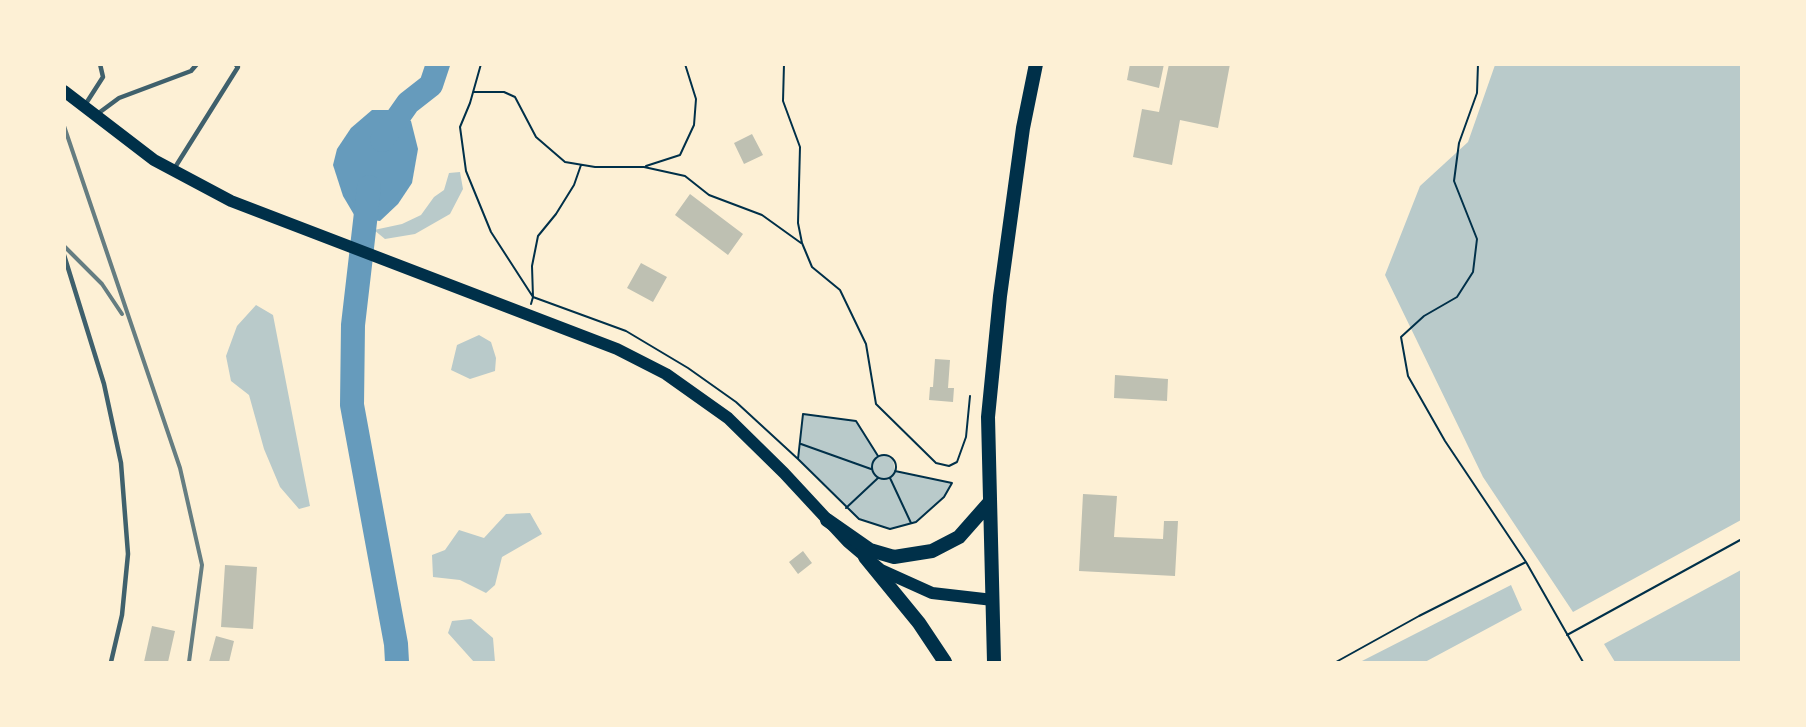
<!DOCTYPE html>
<html>
<head>
<meta charset="utf-8">
<style>
  body { margin:0 }
  #map { position:relative; width:1806px; height:727px; overflow:hidden; background:#fdf0d5; font-family:Rubik,sans-serif }
  canvas { display:block }
  .frame { position:absolute; inset:0; border:66px solid #fdf0d5; pointer-events:none }
</style>
</head>
<body>
<div id="map">
<canvas width="1806" height="727"></canvas>
<div class="frame"></div>
</div>
<script>
const g = document.querySelector('canvas').getContext('2d');
g.lineJoin = 'round';
function paint(path, color) { g.fillStyle = color; g.fill(path, 'evenodd'); }
const poly = rows => new Path2D(rows.map(r => 'M' + r).join(''));
function trace(path, color, width, dash) { g.strokeStyle = color; g.lineWidth = width; g.lineCap = dash ? 'butt' : 'round'; g.setLineDash(dash || []); g.stroke(path); }
paint(poly([
  [1495,65,1741,65,1741,520,1573,612,1483,477,1385,275,1420,186,1468,142],
  [460,172,463,189,450,214,415,234,385,239,374,230,402,224,421,215,434,197,444,190,449,173],
  [256,305,273,315,310,506,299,509,280,487,264,449,249,395,231,381,226,356,237,326],
  [479,335,491,342,496,358,495,371,470,379,451,370,457,345],
  [803,414,856,421,878,456,886,455,893,460,895,471,952,483,944,497,916,522,890,529,859,519,798,459],
  [530,513,542,534,502,557,495,585,486,593,460,580,433,577,432,555,445,550,459,530,484,538,506,514],
  [1741,570,1741,662,1615,662,1604,644],
  [1511,585,1522,610,1425,662,1360,662],
  [471,619,493,638,495,662,474,662,448,633,452,621]
]), '#b9caca');
paint(poly([
  [372,110,392,110,411,121,418,149,412,183,398,204,380,221,356,218,343,196,333,165,337,149,351,128]
]), '#669bbc');
trace(poly([
  [382,140,408,103,431,85,438,64],
  [369,187,353,325,352,405,396,644,397,662]
]), '#669bbc', 24);
paint(poly([
  [1130,64,1164,64,1159,88,1127,80],
  [1169,64,1230,64,1218,128,1180,120,1172,165,1133,157,1142,109,1159,112],
  [752,134,763,155,744,164,734,143],
  [690,194,743,234,728,255,675,215],
  [641,263,667,277,653,302,627,288],
  [935,359,950,360,948,388,954,388,953,402,929,400,930,387,933,387],
  [1115,375,1168,379,1167,401,1114,398],
  [1083,494,1117,496,1114,537,1163,539,1164,521,1178,521,1175,576,1079,571],
  [803,551,812,563,798,574,789,562],
  [225,565,257,567,253,629,221,627],
  [152,626,175,631,168,662,144,662],
  [216,636,234,641,229,662,209,662]
]), '#bec0b2');
trace(poly([
  [481,64,470,103,460,127,466,171,491,232,533,297,531,304],
  [784,64,783,101,800,147,798,223,802,243,812,267,840,290,866,344,876,404,936,463,949,466,957,462,966,437,970,396],
  [1478,64,1477,93,1459,143,1454,181,1477,239,1473,272,1457,297,1424,316,1401,337,1408,376,1445,441,1526,562],
  [473,92,504,92,515,97,536,137,565,162,595,167,644,167,685,176,709,195,762,215,801,243],
  [581,165,574,185,556,214,538,236,532,266,533,297,626,331,688,368,736,402,798,459],
  [646,166,680,155,694,125,696,99,685,64],
  [801,444,871,469],
  '872 467a12 12 0 1 1 24 0a12 12 0 1 1-24 0Z',
  [878,456,856,421,803,414,798,459,859,519,890,529,916,522,944,497,952,483,895,471],
  [890,478,911,523],
  [846,508,878,478],
  [1567,635,1742,539],
  [1336,662,1419,616,1526,562,1583,662]
]), '#003049', 2);
trace(poly([
  [85,105,103,77,100,64],
  [96,115,119,98,191,71,197,64],
  [174,169,238,67,235,64],
  [64,255,104,384,121,463,128,554,122,615,111,662]
]), '#3f606c', 4.5);
trace(poly([
  [64,91,154,160,231,201,617,349,666,374,728,418,784,473,848,542,881,570,932,593,993,600]
]), '#003049', 12);
trace(poly([
  [827,520,870,550,894,557,932,551,959,537,989,503],
  [865,557,919,623,945,662],
  [994,662,988,417,1000,296,1023,128,1036,64]
]), '#003049', 14);
trace(poly([
  [64,126,180,468,202,565,189,662],
  [64,246,102,284,122,314]
]), '#657d81', 4);
</script>
</body>
</html>
